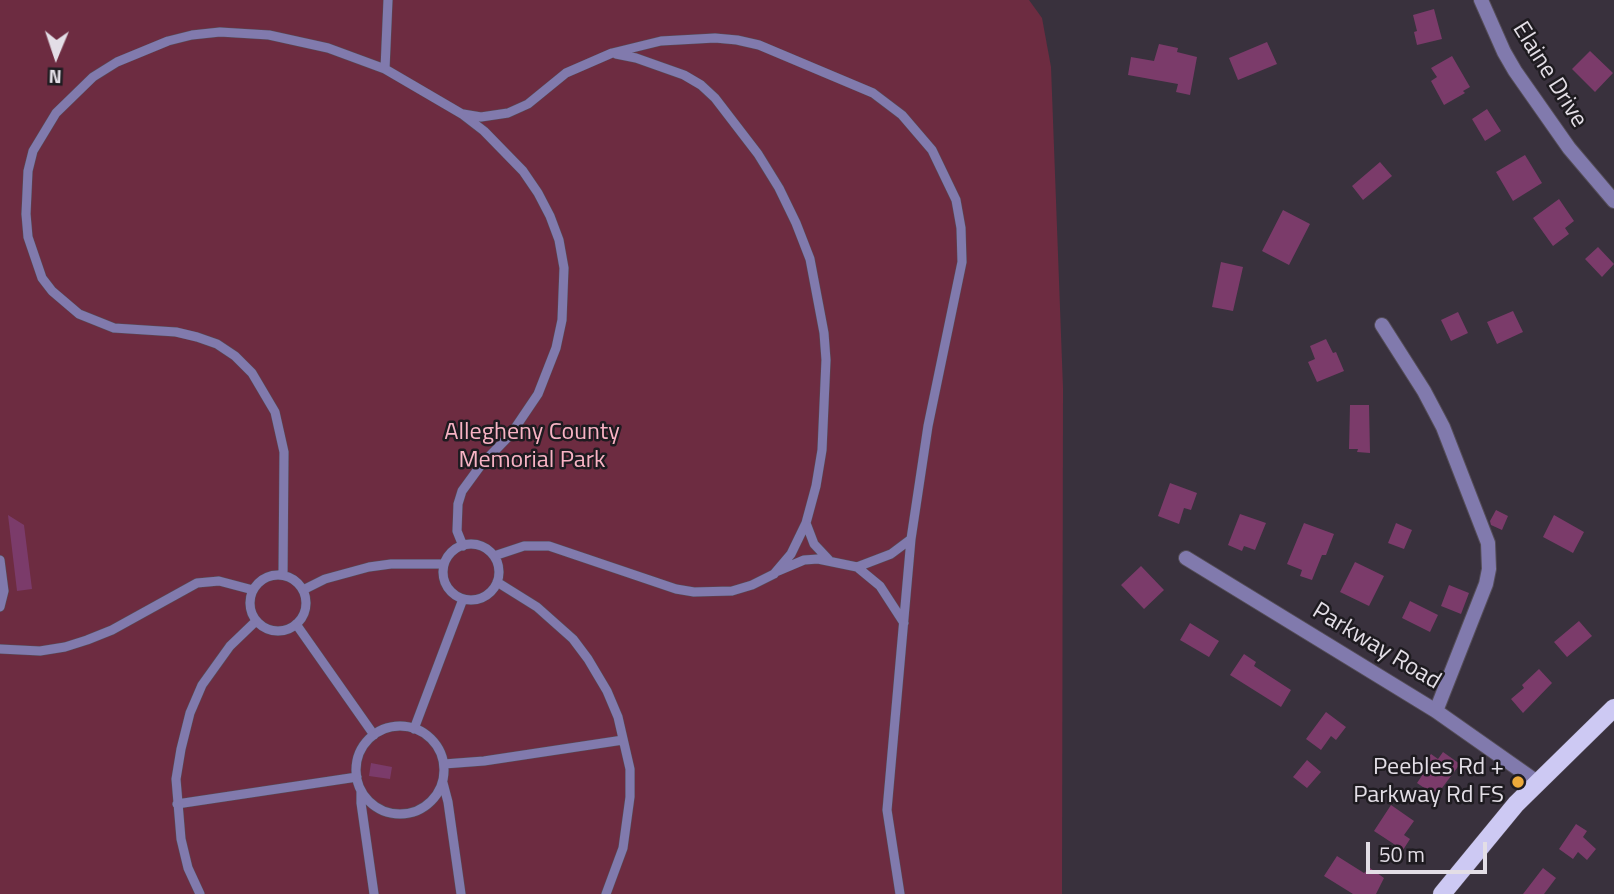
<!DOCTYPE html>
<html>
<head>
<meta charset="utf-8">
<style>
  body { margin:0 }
  #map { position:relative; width:1614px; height:894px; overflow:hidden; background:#39313d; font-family:"Titillium Web",sans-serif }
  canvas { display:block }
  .north { position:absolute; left:21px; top:21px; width:70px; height:70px; -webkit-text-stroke:5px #1e1b20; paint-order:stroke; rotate:182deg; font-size:19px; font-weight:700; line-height:28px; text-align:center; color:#e3dee6 }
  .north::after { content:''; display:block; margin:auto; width:24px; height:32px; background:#e3dee6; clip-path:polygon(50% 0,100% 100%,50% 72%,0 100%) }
  .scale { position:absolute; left:1366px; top:842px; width:121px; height:32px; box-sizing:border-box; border:4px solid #e3dee6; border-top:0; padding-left:9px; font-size:21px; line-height:24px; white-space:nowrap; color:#e3dee6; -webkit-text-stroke:5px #1e1b20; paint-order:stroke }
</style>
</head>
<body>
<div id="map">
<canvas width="1614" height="894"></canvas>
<div class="north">N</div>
<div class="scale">50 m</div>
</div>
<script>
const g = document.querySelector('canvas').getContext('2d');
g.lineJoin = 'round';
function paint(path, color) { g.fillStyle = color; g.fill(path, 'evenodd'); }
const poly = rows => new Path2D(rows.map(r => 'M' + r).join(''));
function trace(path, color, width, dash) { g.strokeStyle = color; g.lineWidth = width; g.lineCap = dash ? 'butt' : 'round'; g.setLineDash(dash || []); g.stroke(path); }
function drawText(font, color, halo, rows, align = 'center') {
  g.font = font + ' "Titillium Web",sans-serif'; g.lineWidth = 5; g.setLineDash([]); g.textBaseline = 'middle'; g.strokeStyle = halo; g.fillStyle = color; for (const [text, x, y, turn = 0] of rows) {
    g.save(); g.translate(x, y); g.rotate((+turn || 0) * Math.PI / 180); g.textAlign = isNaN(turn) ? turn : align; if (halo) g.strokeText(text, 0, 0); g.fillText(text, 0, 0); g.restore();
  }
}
paint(poly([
  [0,0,1029,0,1042,18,1051,67,1063,388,1062,894,0,894]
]), '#6d2c41');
paint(poly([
  [1434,9,1442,39,1417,45,1414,32,1417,31,1413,15],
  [1267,42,1277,64,1238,80,1229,58],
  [1159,44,1178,48,1177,52,1197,57,1190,95,1176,92,1178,84,1128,75,1131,57,1154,61],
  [1590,51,1613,73,1595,92,1572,69],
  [1452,56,1470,87,1463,91,1465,93,1444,105,1431,81,1437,77,1431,68],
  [1487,109,1501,131,1485,141,1472,119],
  [1525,155,1542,183,1513,201,1496,172],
  [1380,162,1392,176,1363,200,1352,186],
  [1559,199,1574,221,1565,228,1569,234,1553,246,1533,218],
  [1283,210,1310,224,1289,265,1262,251],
  [1598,247,1614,264,1602,277,1585,259],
  [1221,262,1243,267,1233,311,1212,307],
  [1513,311,1523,332,1497,344,1487,322],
  [1458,312,1468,333,1451,341,1441,320],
  [1326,339,1333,353,1336,352,1344,371,1317,382,1308,362,1315,359,1310,346],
  [1350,405,1369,405,1370,453,1357,452,1358,449,1349,449],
  [1170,483,1197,493,1191,510,1184,508,1179,524,1158,516],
  [1496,510,1508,516,1502,530,1491,525,1490,521],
  [1240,514,1266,523,1255,550,1244,546,1242,551,1228,545],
  [8,515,24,525,32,589,17,591],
  [1554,515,1584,532,1573,553,1543,537],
  [1304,523,1334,534,1326,555,1322,555,1312,580,1300,576,1302,570,1287,564],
  [1396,523,1412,530,1404,549,1388,543],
  [1355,562,1384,576,1369,606,1340,592],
  [1141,566,1164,590,1144,609,1121,585],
  [1449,585,1469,593,1461,614,1441,606],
  [1410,601,1438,615,1430,632,1402,618],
  [1579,621,1592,636,1567,657,1554,642],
  [1190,623,1219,641,1209,657,1180,640],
  [1244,654,1256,662,1254,666,1291,690,1281,707,1230,675],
  [1539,669,1552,683,1523,713,1511,699,1524,688,1522,685],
  [1326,712,1346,727,1336,740,1331,736,1321,750,1306,739],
  [1443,752,1460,764,1436,796,1417,783,1423,774,1419,771,1431,754,1438,759],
  [1307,760,1321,772,1307,788,1293,777],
  [371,763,392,767,390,779,369,776],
  [1391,805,1414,821,1404,835,1410,839,1403,850,1374,831],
  [1576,824,1587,831,1583,837,1596,849,1587,860,1578,852,1573,859,1559,849],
  [1337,856,1364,873,1370,868,1384,878,1376,894,1353,894,1324,876],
  [1543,868,1556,878,1544,894,1523,894]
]), '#7b3b6a');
const service = poly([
  [385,69,388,0],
  [463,114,481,117,508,113,528,104,566,73,612,53,661,41,715,38,737,40,759,45,873,93,902,115,932,150,956,200,961,228,962,262,928,426,911,539,887,810,900,894],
  [806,523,814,544,829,560],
  '443 572a28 28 0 1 1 56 0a28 28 0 1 1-56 0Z',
  [494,556,524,546,549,546,676,589,694,592,732,591,752,585,774,574,791,554,806,523,816,486,822,450,826,360,824,333,810,259,796,223,779,188,758,154,715,98,701,85,684,75,636,58,616,54],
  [0,560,4,591,0,607],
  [857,567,891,554,911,539],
  [778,571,804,560,818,559,857,567,880,586,904,623],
  '250 603a28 28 0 1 1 56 0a28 28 0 1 1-56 0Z',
  [283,575,284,452,275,412,252,373,235,356,217,344,197,337,176,332,114,328,79,314,52,291,42,278,28,237,26,214,28,171,33,151,56,113,93,77,117,62,168,41,192,35,220,32,269,35,328,48,385,69,462,114,484,131,523,171,538,193,550,216,559,240,564,268,562,320,556,348,538,394,511,434,481,465,462,491,458,504,457,531,463,546],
  [497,582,537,607,573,639,588,659,607,691,618,717,630,769,630,797,623,848,606,894],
  [303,590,325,579,369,567,391,564,444,564],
  [296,624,374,735],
  [0,649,40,651,65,647,87,640,112,630,197,583,219,581,253,590],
  '356 770a44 44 0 1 1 88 0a44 44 0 1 1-88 0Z',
  [414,729,463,599],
  [444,764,484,761,623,740],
  [443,783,448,802,461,894],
  [361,791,361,803,374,894],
  [177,804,357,777],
  [200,894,188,868,181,839,176,779,181,749,190,713,202,685,230,646,256,621]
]);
const minor = poly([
  [1481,0,1504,52,1515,71,1569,148,1614,201],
  [1382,325,1424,391,1443,427,1488,543,1489,569,1486,584,1436,711],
  [1186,558,1436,711,1537,782]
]);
const primary = poly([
  [1442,894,1516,804,1614,708]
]);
trace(service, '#544d58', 10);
trace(minor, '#544d58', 16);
trace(primary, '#544d58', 19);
trace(service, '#817aad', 9);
trace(minor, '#817aad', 14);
trace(primary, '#cdc9f3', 18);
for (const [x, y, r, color] of [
  [1518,782,7,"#eca93a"]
]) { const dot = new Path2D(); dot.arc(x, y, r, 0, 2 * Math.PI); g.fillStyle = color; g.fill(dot); trace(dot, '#1e1b20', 2.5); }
drawText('24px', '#e3dee6', '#1e1b20', [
  ["Elaine Drive",1549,75,58],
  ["Parkway Road",1376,647,31]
]);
drawText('24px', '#f8b3c4', '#1e1b20', [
  ["Allegheny County",532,433],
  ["Memorial Park",532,461]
]);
drawText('24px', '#e3dee6', '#1e1b20', [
  ["Peebles Rd +",1504,768],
  ["Parkway Rd FS",1504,796]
], 'right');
</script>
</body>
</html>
